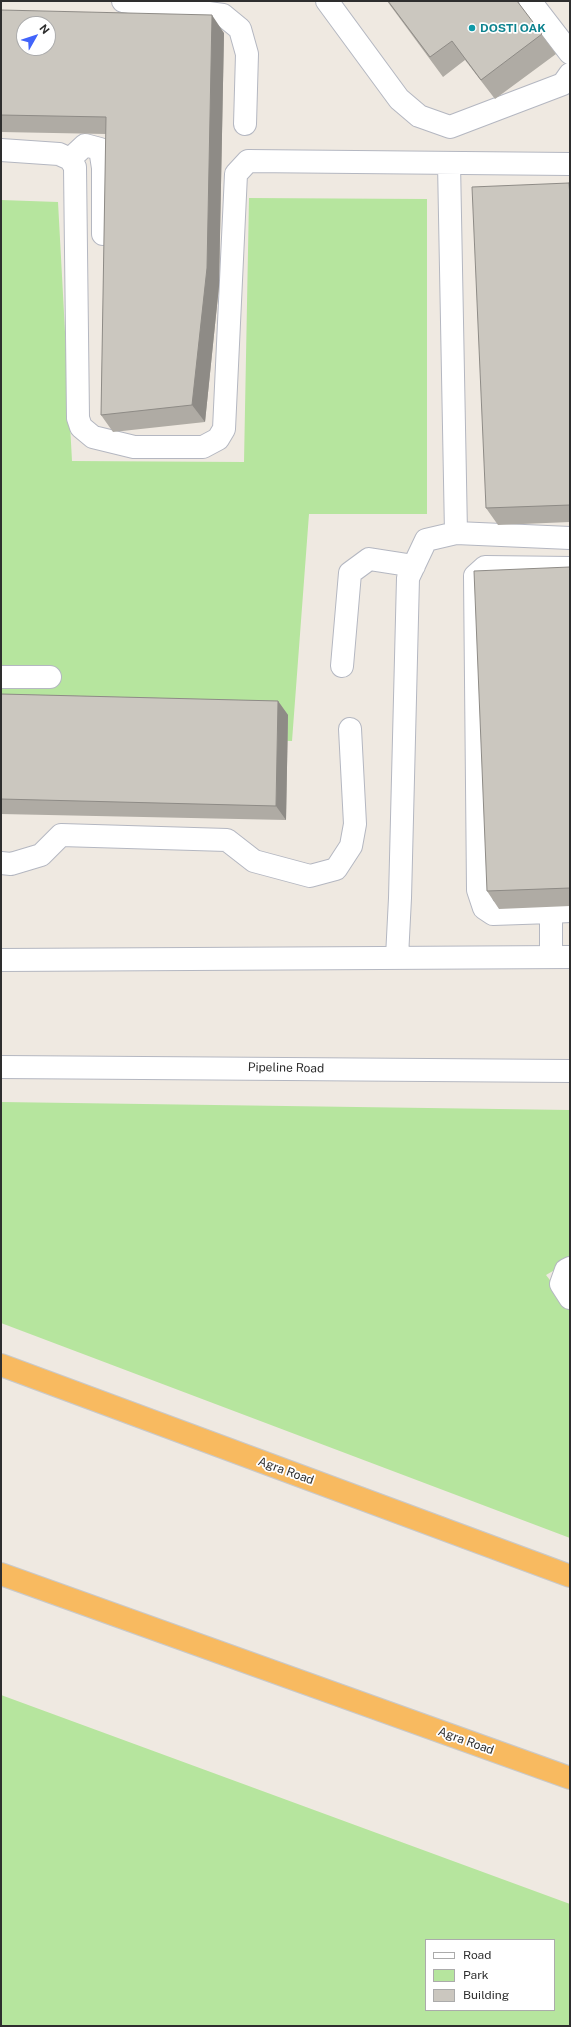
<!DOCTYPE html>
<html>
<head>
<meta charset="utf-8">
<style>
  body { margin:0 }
  #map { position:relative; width:571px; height:2027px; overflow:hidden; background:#efe9e1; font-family:"Public Sans",sans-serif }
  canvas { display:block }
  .frame { position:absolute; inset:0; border:2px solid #2e2e2e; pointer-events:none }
  .legend { position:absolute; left:425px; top:1939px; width:130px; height:72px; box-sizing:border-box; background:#fff; border:1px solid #ababab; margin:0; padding:5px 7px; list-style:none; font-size:12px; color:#2e2e2e }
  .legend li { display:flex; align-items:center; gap:8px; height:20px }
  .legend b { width:20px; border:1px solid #ababab }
  .north { position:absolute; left:16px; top:16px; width:40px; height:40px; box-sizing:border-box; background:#fff; border:1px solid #ababab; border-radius:50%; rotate:51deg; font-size:11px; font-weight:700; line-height:16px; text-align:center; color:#2e2e2e }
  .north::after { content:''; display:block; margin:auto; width:14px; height:18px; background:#4264fb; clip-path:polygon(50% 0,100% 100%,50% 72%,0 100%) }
</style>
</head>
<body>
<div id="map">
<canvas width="571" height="2027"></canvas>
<div class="frame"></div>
<ul class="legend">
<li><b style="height:5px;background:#fff"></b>Road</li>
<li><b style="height:11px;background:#b6e59e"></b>Park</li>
<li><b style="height:11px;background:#cbc7bf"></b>Building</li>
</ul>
<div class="north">N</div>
</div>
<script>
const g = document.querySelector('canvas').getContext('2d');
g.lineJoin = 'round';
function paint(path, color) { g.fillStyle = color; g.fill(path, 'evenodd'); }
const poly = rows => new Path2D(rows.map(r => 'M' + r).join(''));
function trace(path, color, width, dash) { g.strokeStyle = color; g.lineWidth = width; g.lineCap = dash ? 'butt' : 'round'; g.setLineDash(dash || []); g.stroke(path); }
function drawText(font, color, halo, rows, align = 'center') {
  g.font = font + ' "Public Sans",sans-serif'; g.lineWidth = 3.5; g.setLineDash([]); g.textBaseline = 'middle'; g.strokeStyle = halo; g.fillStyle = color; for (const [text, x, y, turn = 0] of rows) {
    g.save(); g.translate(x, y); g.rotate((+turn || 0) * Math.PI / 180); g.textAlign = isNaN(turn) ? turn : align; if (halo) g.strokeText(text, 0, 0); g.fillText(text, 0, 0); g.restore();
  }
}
paint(poly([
  [249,198,427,199,427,514,309,514,292,741,1,736,1,200,58,202,72,461,244,462],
  [1,1102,570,1110,570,1261,546,1275,570,1306,570,1538,1,1323],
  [1,1695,570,1904,570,2026,1,2026],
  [426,1940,554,1940,554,2010,426,2010]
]), '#b6e59e');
const minor = poly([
  [123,1,223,15,240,29,247,54,245,124],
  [327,1,399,99,419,116,450,127,563,84,570,74],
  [530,1,570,53],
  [1,150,59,154,70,159,75,167,78,418,81,427,93,437,134,447,203,447,218,439,224,429,236,174,248,161,570,164],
  [70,159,85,145,100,149,103,168,103,234],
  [449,163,456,533,570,538],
  [342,666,350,573,369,559,414,566],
  [1,677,50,677],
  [1,863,11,864,41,855,61,835,227,840,254,861,310,876,336,869,351,846,355,824,350,729],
  [551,912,493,914,484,908,478,890,475,576,485,567,570,568],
  [397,957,400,898,408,578,426,540,456,533],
  [551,957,551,912,570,911],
  [1,960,570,957],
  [570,1268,566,1270,561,1284,570,1298]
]);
const tertiary = poly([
  [1,1067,570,1071]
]);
const trunk = poly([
  [1,1365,570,1576],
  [1,1574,570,1778]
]);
trace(minor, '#b4b7c1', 24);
trace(tertiary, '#b4b7c1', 24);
trace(trunk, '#c9c9c9', 24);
trace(minor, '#fff', 22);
trace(tertiary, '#fff', 22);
trace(trunk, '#f8ba60', 22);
paint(poly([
  [387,1,517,1,556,54,495,99,465,60,443,77],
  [1,10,224,33,219,286,205,422,113,432,101,415,106,134,1,132],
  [570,184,570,522,498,525,486,508],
  [570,567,570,906,499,909,487,891],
  [1,694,278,701,288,715,286,820,1,814]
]), '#afaba4');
paint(poly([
  [212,15,224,33,219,286,205,422,192,405],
  [278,701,288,715,286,820,276,806]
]), '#8e8b86');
const building = poly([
  [388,1,517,1,542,34,481,80,452,41,430,57,388,1],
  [1,10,212,15,207,268,192,405,101,415,106,117,1,115,1,10],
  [24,24,48,24,48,48,24,48,24,24],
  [569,183,570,197,570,505,486,508,472,187,569,183],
  [570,567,570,888,487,891,474,571,570,567],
  [1,694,278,701,276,806,1,799,1,694]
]);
paint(building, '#cbc7bf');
trace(building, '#8e8b86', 1);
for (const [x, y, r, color] of [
  [472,28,4,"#0f9aa8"]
]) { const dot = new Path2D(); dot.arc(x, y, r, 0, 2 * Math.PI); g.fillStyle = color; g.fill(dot); trace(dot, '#fff', 1.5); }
drawText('bold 12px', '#0d838f', '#fff', [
  ["DOSTI OAK",480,28]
], 'left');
drawText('12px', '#2e2e2e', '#fff', [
  ["Pipeline Road",286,1068,1],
  ["Agra Road",286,1471,20],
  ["Agra Road",466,1741,20]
]);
</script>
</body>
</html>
